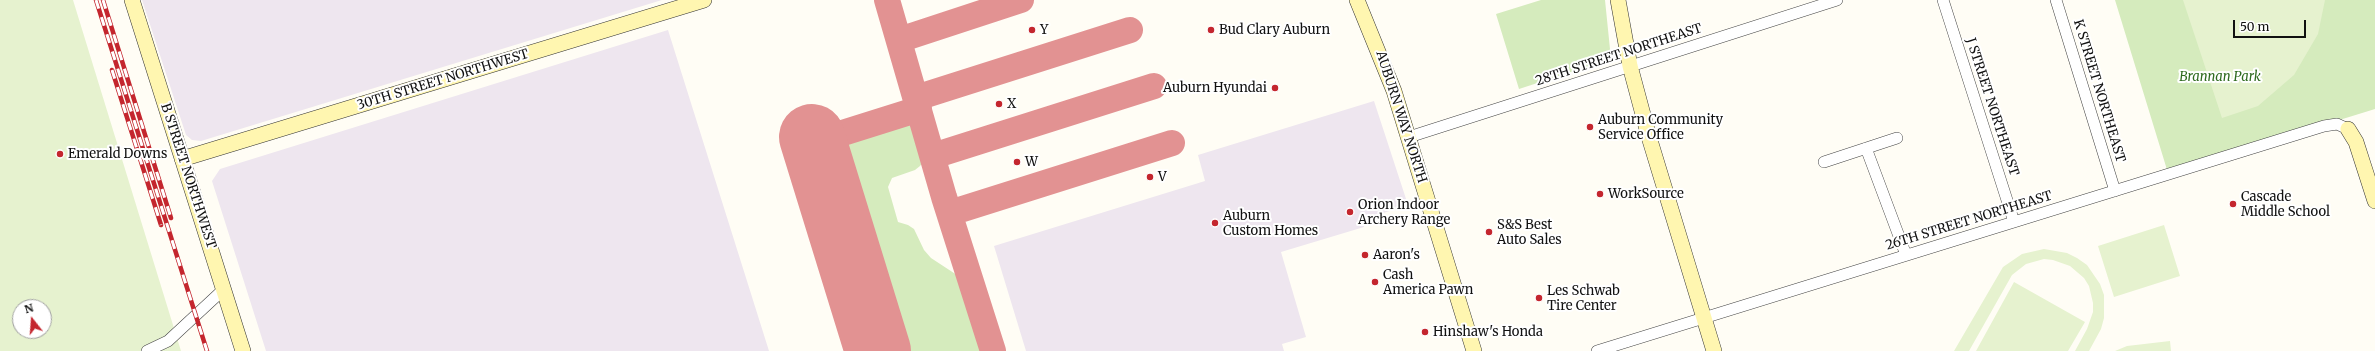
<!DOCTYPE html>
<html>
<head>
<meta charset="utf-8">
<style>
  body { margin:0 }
  #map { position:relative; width:2375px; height:351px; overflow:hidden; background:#fffdf5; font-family:Merriweather,serif }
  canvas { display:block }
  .north { position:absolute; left:12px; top:299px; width:40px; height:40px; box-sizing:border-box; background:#fff; border:1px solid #a0a0a0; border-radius:50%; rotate:343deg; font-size:11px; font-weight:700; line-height:16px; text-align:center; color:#111 }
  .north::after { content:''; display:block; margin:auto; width:14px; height:18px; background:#c4262e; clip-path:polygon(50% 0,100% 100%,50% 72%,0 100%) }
  .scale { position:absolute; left:2233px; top:20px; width:73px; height:18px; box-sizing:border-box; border:2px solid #111; border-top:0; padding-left:5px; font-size:12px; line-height:14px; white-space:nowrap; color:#111; -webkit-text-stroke:3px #fff; paint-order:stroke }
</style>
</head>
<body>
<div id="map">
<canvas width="2375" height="351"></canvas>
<div class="north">N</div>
<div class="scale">50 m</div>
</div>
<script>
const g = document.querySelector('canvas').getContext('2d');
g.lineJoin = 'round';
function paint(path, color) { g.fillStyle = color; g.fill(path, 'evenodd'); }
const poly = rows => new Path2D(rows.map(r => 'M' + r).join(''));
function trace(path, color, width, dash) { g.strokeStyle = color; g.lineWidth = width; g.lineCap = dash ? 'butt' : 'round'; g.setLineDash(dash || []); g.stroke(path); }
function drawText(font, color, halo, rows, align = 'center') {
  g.font = font + ' Merriweather,serif'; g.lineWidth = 4; g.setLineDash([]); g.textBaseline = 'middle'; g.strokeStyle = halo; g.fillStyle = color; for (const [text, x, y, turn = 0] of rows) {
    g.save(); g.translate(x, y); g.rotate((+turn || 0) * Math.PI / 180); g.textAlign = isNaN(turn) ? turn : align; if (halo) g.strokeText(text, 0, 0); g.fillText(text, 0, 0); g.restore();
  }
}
paint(poly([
  [142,0,662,0,201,141,192,140,186,135],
  [668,30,769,351,266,351,212,181,220,169],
  [1374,101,1408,205,1362,220,1364,227,1281,252,1306,337,1282,344,1284,351,1026,351,994,246,1205,181,1198,155]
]), '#eee6ef');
paint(poly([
  [1541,0,1605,0,1611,59,1519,89,1496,14],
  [2115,0,2375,0,2375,109,2168,173],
  [904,120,916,120,927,145,926,158,920,166,915,170,892,178,888,187,898,222,908,225,914,229,924,250,931,258,963,279,987,351,897,351,834,143,863,130]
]), '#d5ebbd');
paint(poly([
  [0,0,73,0,181,351,0,351],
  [20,307,44,307,44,331,20,331],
  [2183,0,2325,0,2318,34,2294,75,2258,106,2222,118],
  [2164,225,2180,276,2114,297,2098,246],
  [2044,249,2067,253,2077,258,2087,265,2100,284,2104,295,2104,318,2101,329,2089,351,2075,351,2087,329,2093,312,2093,303,2089,286,2084,278,2070,266,2053,260,2044,259,2026,264,2012,275,1969,351,1954,351,2003,267,2022,254],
  [2014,282,2085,322,2068,351,1976,351],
  [2170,341,2171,351,2115,351,2127,346]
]), '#e6f2cf');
trace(poly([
  [887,0,944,197,993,351],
  [899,40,1021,0],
  [916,98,1130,30],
  [814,142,919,109],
  [933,156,1154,86],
  [950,213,1172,143]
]), '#e29292', 26);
trace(poly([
  [812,137,878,351]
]), '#e29292', 66);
const street = poly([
  [1943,0,2014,222],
  [2056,0,2115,191],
  [1409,137,1837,0],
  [1866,148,1906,255],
  [1824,162,1897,138],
  [147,351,168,341,224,289],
  [1597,351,2324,126,2337,124,2348,129]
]);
const secondary = poly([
  [132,0,243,351],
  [1357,0,1394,91,1474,351],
  [1618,0,1630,66,1649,137,1714,351],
  [2348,129,2356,142,2375,201],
  [182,159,704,0]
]);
trace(street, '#444', 12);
trace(secondary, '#333', 16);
trace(street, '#fff', 11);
trace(secondary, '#fff6b0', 15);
const rail = poly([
  [96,0,207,351],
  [103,0,171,218],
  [112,70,161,225]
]);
trace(rail, '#c4262e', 4.5);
trace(rail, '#fff', 3, [9]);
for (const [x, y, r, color] of [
  [1032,30,4,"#c4262e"],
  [1211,30,4,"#c4262e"],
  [1275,88,4,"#c4262e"],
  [999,104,4,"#c4262e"],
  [1590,127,4,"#c4262e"],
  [60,154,4,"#c4262e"],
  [1017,162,4,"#c4262e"],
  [1150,177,4,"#c4262e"],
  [1600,194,4,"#c4262e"],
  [2233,204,4,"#c4262e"],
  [1350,212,4,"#c4262e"],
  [1215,223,4,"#c4262e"],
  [1489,232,4,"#c4262e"],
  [1365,255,4,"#c4262e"],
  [1375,282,4,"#c4262e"],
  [1539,298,4,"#c4262e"],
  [1425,332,4,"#c4262e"]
]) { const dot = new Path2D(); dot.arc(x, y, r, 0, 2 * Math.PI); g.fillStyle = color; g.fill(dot); trace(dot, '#fff', 1.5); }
drawText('13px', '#111', '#fff', [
  ["Y",1040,30],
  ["Bud Clary Auburn",1219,30],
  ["Auburn Hyundai",1267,88,"right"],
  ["X",1007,104],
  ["Auburn Community",1598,120],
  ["Service Office",1598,135],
  ["Emerald Downs",68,154],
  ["W",1025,162],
  ["V",1158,177],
  ["WorkSource",1608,194],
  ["Cascade",2241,197],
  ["Middle School",2241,212],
  ["Orion Indoor",1358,205],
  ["Archery Range",1358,220],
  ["Auburn",1223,216],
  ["Custom Homes",1223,231],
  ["S&S Best",1497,225],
  ["Auto Sales",1497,240],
  ["Aaron's",1373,255],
  ["Cash",1383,275],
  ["America Pawn",1383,290],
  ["Les Schwab",1547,291],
  ["Tire Center",1547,306],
  ["Hinshaw's Honda",1433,332]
], 'left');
drawText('13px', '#111', '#fff', [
  ["28TH STREET NORTHEAST",1619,55,-18],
  ["30TH STREET NORTHWEST",443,80,-17],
  ["K STREET NORTHEAST",2099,91,73],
  ["J STREET NORTHEAST",1992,107,72],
  ["AUBURN WAY NORTH",1401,117,72],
  ["B STREET NORTHWEST",188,176,72],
  ["26TH STREET NORTHEAST",1969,221,-17]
]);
drawText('italic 13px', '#2f6b1f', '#fff', [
  ["Brannan Park",2220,77]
]);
</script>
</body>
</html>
